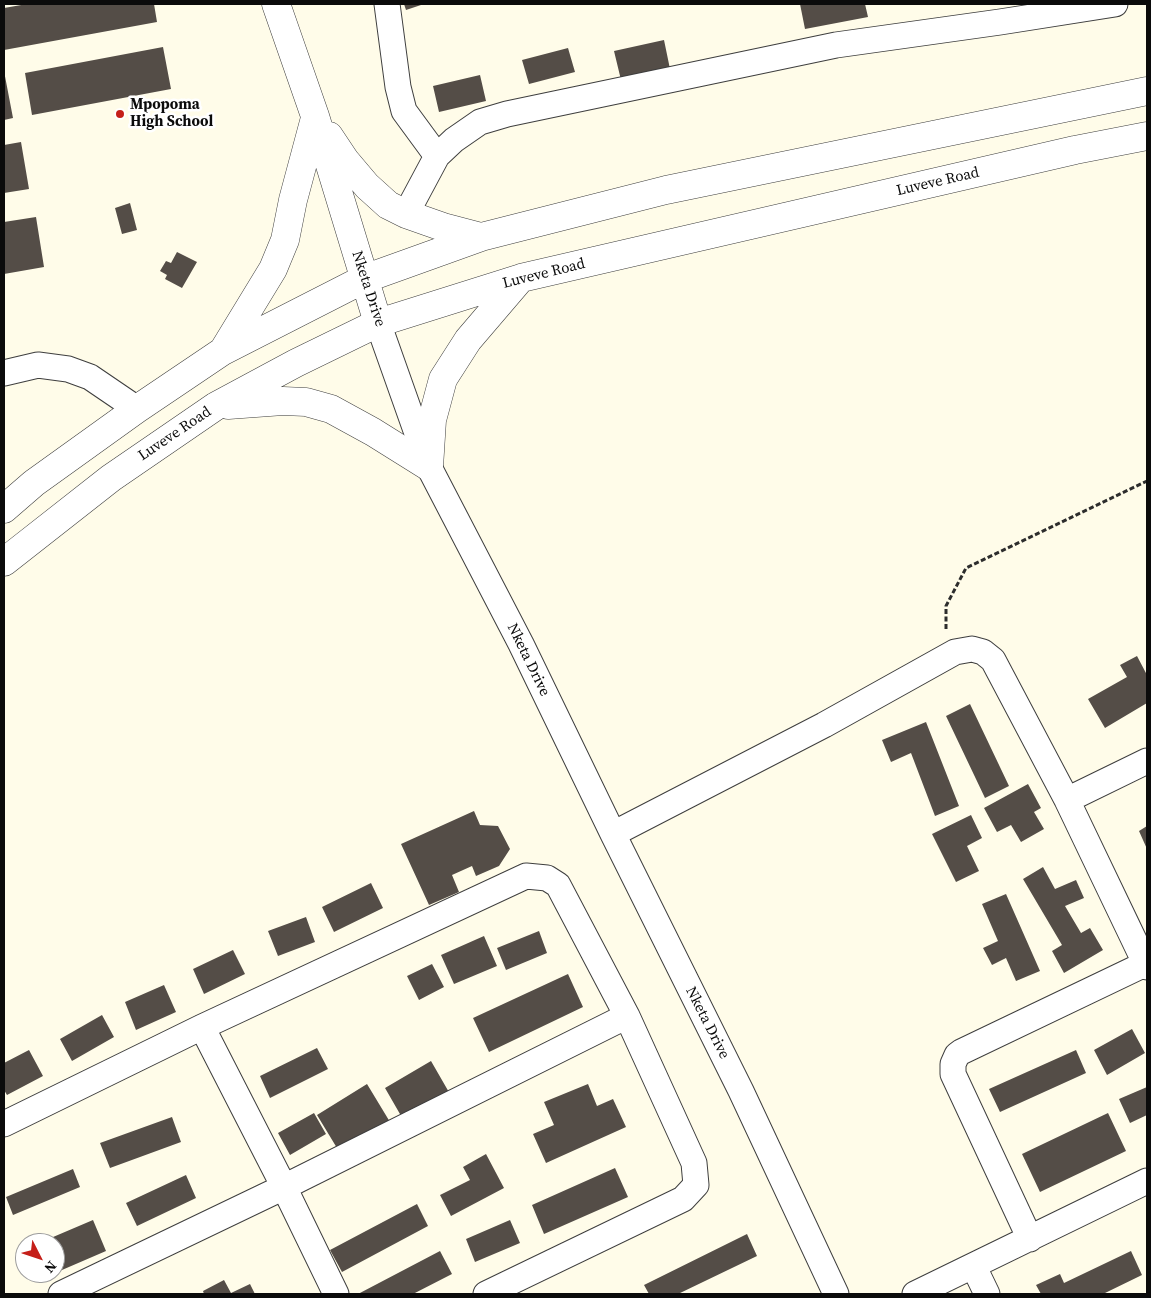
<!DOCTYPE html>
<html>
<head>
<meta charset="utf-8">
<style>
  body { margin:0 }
  #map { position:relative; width:1151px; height:1298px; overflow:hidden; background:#fffce9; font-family:"Source Serif 4",serif }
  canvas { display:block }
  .frame { position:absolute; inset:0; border:5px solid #0b0b0b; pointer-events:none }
  .north { position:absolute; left:15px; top:1233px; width:50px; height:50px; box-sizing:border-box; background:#fff; border:1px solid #9d9d9d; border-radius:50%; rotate:131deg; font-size:14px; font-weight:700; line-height:20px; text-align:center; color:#0b0b0b }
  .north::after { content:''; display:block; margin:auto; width:18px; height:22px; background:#c51f19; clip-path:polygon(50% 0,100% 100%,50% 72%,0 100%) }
</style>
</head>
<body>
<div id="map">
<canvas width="1151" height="1298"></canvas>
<div class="frame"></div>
<div class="north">N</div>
</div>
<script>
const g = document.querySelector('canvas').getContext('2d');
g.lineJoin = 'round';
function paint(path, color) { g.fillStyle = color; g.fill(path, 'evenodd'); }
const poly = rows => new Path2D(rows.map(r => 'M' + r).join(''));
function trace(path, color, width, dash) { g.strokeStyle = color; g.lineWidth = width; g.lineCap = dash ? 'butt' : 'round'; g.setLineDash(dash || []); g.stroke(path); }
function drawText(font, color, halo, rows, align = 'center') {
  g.font = font + ' "Source Serif 4",serif'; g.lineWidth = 5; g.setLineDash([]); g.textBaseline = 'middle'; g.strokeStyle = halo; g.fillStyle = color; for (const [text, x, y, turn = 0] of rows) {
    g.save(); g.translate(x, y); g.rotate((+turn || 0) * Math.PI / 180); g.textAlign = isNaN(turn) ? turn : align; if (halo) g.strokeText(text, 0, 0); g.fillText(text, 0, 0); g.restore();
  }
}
paint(poly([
  [27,4,154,4,157,22,4,50,4,8],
  [404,4,424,4,406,10],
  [800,4,865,4,868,17,805,29],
  [664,40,670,69,621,80,614,51],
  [163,47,171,89,32,115,25,73],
  [568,48,575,72,529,84,522,60],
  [4,71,13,118,4,120],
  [480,75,486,101,439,112,433,86],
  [21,142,29,189,4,193,4,145],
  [130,203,137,230,122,234,115,208],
  [36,217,44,267,4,274,4,222],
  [177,252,197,262,182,288,165,279,167,275,160,271,166,261,171,263],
  [1137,656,1147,675,1147,703,1105,728,1088,699,1127,677,1120,665],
  [970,704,1009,786,985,798,946,716],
  [926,722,959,806,935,816,911,753,891,762,882,740],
  [1028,784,1041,808,1034,812,1044,829,1021,842,1011,825,997,832,984,808],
  [474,811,480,825,498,826,510,849,499,866,476,876,472,866,452,875,459,892,429,905,401,844],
  [971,815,982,838,967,846,979,871,956,882,932,834],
  [1147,826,1147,849,1139,831],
  [1043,867,1055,889,1076,880,1084,898,1065,906,1081,933,1090,928,1103,950,1064,973,1052,951,1062,945,1023,879],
  [371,883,383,908,334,932,322,907],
  [1006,894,1040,971,1016,981,1006,958,992,965,983,948,998,941,982,904],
  [306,917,315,942,278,956,268,931],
  [539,931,547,953,506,970,497,948],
  [484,936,497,966,454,984,441,955],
  [233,950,245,974,204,994,193,969],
  [432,964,444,987,419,1000,407,976],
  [568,974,583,1007,489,1052,473,1018],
  [164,985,176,1012,136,1030,125,1002],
  [102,1015,114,1037,72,1061,60,1039],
  [1132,1029,1145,1053,1107,1075,1094,1050],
  [317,1048,328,1069,270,1098,260,1076],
  [29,1050,43,1076,7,1095,4,1090,4,1063],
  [1076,1050,1086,1073,1000,1112,989,1089],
  [431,1061,450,1094,404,1121,385,1088],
  [367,1084,390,1122,340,1153,317,1115],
  [588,1084,597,1106,613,1099,626,1127,546,1163,533,1134,554,1125,544,1102],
  [1147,1087,1147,1115,1130,1123,1119,1099],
  [314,1113,326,1134,290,1155,278,1133],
  [1108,1113,1126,1151,1040,1192,1022,1154],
  [172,1117,181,1142,110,1168,100,1143],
  [486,1154,504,1188,451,1216,440,1195,470,1180,463,1167],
  [615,1168,628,1197,544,1234,532,1205],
  [73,1169,80,1187,13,1215,6,1197],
  [186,1175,196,1198,137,1226,126,1203],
  [417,1204,428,1226,342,1272,330,1250],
  [93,1220,106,1251,55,1273,55,1243,39,1243],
  [510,1220,520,1243,475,1262,466,1239],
  [747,1234,757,1256,678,1294,649,1294,644,1285],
  [440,1251,452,1274,413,1294,358,1294],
  [1131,1251,1142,1275,1103,1294,1041,1294,1036,1285,1060,1274,1064,1283],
  [224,1280,231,1293,250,1284,255,1294,204,1294,203,1291]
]), '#544d47');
const minor = poly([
  [387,4,398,87,404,111,437,156],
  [406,214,437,156,454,140,480,122,507,114,836,45,1000,22,1115,4],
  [378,323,429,467,521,644,613,834,741,1091,836,1294],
  [4,373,38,365,68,369,90,377,137,409],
  [1067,800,1147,761],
  [613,834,824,725,955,652,972,649,983,652,993,660,1067,800,1147,967],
  [202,1027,284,1187,336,1294],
  [4,1124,202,1027,526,876,547,878,558,885,627,1016,694,1163,696,1185,683,1199,486,1294],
  [1030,1239,953,1074,953,1064,957,1055,961,1052,1147,963],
  [974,1267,987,1294],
  [61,1294,284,1187,627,1016],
  [915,1294,1147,1181]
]);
const tertiary = poly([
  [276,4,315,116,378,323],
  [329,136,345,160,367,186,388,205,406,214,443,227,481,237],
  [223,351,273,269,285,240,293,200,315,118],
  [228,405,283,401,306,402,331,409,373,432,429,467,432,420,443,379,468,340,521,278],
  [4,509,34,483,137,409,223,351,364,279,481,237,666,190,1147,91],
  [4,562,111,478,216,406,296,363,378,323,521,278,1075,150,1147,136]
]);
trace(minor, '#3e3e3e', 27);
trace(tertiary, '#3e3e3e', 29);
trace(poly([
  [946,629,946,606,966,568,1147,481]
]), '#2d2d2d', 3, [5, 2.5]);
trace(minor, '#fff', 25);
trace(tertiary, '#fff', 28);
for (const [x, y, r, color] of [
  [120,114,5,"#c51f19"]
]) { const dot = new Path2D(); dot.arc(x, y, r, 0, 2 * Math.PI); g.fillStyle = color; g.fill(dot); trace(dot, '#fff', 2); }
drawText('bold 15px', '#0b0b0b', '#fff', [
  ["Mpopoma",130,105],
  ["High School",130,122]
], 'left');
drawText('15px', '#0b0b0b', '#fff', [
  ["Luveve Road",938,182,-13],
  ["Luveve Road",544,274,-14],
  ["Nketa Drive",368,289,72],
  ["Luveve Road",175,434,-34],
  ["Nketa Drive",528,660,64],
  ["Nketa Drive",707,1023,63]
]);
</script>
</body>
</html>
